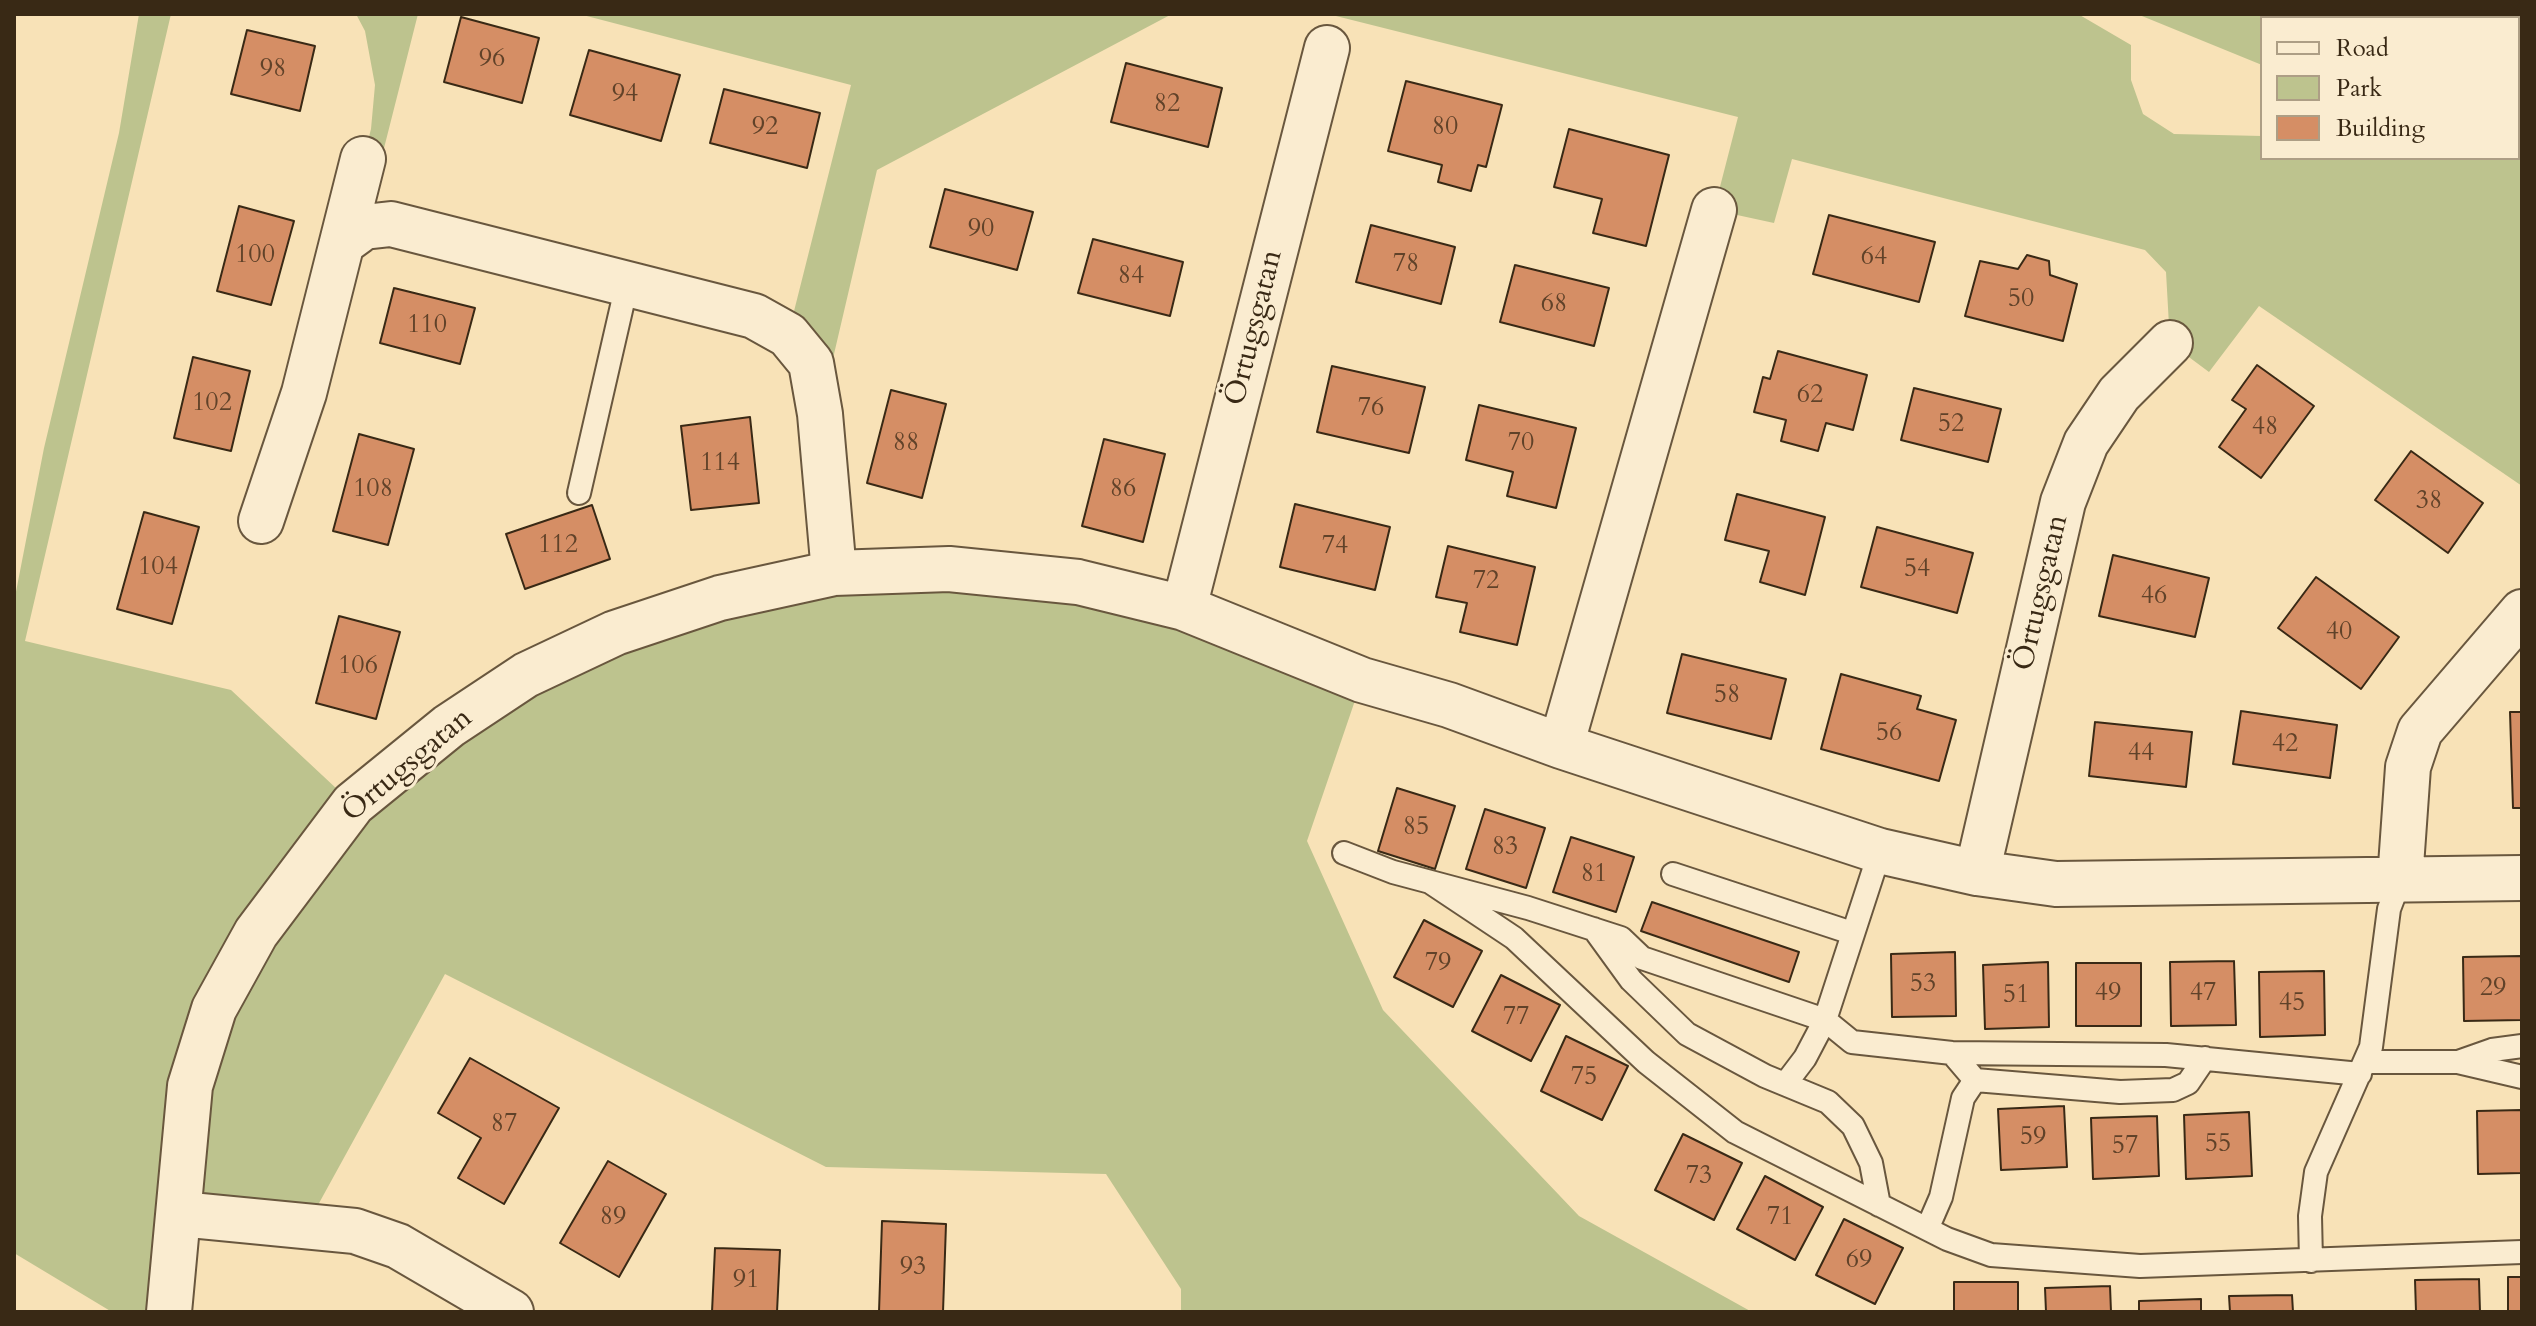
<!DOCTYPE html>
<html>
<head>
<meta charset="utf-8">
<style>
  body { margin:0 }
  #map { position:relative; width:2536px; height:1326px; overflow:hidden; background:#f8e2b7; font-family:Cardo,serif }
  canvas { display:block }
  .frame { position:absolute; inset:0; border:16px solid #392915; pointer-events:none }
  .legend { position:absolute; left:2260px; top:16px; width:260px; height:144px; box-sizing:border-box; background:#faecd0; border:2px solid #ad9e85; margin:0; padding:10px 14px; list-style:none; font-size:24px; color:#392915 }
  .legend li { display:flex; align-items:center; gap:16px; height:40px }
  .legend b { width:40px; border:2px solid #ad9e85 }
</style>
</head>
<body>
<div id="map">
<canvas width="2536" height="1326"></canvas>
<div class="frame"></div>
<ul class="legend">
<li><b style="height:10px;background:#faecd0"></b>Road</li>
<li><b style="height:22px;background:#bdc38e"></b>Park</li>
<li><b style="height:22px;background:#d58e65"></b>Building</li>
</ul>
</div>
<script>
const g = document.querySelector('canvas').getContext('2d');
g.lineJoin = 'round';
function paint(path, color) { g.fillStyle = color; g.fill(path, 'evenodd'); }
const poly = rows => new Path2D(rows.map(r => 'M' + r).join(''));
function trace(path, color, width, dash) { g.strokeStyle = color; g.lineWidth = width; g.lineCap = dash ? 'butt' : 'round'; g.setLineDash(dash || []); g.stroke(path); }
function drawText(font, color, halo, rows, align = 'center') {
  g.font = font + ' Cardo,serif'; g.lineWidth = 6; g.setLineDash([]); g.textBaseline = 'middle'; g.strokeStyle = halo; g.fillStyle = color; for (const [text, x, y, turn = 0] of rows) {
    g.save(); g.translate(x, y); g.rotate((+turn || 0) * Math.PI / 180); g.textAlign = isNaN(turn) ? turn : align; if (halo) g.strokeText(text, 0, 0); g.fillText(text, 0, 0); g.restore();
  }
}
paint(poly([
  [139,14,171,14,25,641,231,690,353,804,449,726,720,598,1078,582,1362,680,1307,841,1383,1010,1579,1216,1752,1312,1181,1312,1181,1289,1106,1174,826,1167,445,974,307,1225,180,1214,169,1312,112,1312,14,1253,14,602,44,448,119,133],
  [356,14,418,14,364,227,342,243,371,129,375,85,365,31],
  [579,14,1172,14,877,170,820,414,788,335,851,85],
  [1328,14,2078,14,2131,45,2131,80,2143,114,2174,134,2262,136,2262,158,2518,158,2518,139,2522,140,2522,486,2259,306,2209,372,2170,343,2166,272,2145,250,1792,159,1774,223,1714,210,1738,117],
  [2137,14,2522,14,2522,119,2518,119,2518,18,2262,18,2262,65]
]), '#bdc38e');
const building = poly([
  [461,17,539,38,522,103,444,82,461,17],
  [247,30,315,46,300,111,231,94,247,30],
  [589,50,680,75,661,141,570,115,589,50],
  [1126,63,1222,88,1208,147,1111,122,1126,63],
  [1406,81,1502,105,1486,167,1478,165,1471,191,1438,182,1442,165,1388,151,1406,81],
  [724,89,820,113,807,168,710,143,724,89],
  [1569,129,1669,155,1646,246,1593,233,1602,199,1554,187,1569,129],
  [945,189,1033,212,1017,270,930,247,945,189],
  [239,206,294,221,271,305,217,291,239,206],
  [1829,215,1935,242,1919,302,1813,274,1829,215],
  [1371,225,1455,247,1441,304,1356,282,1371,225],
  [1093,239,1183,262,1170,316,1078,293,1093,239],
  [2027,255,2049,261,2050,275,2077,284,2063,341,1965,316,1980,261,2018,269,2027,255],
  [1515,265,1609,288,1594,346,1500,322,1515,265],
  [394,288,475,308,460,364,380,343,394,288],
  [1778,351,1867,375,1853,430,1826,423,1818,451,1781,441,1786,420,1754,412,1763,377,1770,379,1778,351],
  [193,357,250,371,231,451,174,438,193,357],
  [2257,365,2314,406,2261,478,2219,447,2246,409,2232,400,2257,365],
  [1332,366,1425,387,1409,453,1317,432,1332,366],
  [1914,388,2001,409,1988,462,1901,440,1914,388],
  [891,390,946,404,922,498,867,483,891,390],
  [1479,405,1576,428,1556,508,1507,496,1513,472,1466,460,1479,405],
  [750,417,759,503,691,510,681,426,750,417],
  [359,434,414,449,388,545,333,531,359,434],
  [1104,439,1165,454,1143,542,1082,526,1104,439],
  [2411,451,2483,503,2448,553,2375,500,2411,451],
  [1737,494,1825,517,1805,595,1760,582,1769,551,1725,540,1737,494],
  [1295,504,1390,527,1375,590,1280,567,1295,504],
  [592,505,610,559,525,589,506,534,592,505],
  [144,512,199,527,172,624,117,609,144,512],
  [1877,527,1973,553,1957,613,1861,587,1877,527],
  [1448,546,1535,567,1517,645,1460,632,1467,603,1436,597,1448,546],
  [2113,555,2209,578,2195,637,2099,616,2113,555],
  [2316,577,2399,637,2361,689,2278,628,2316,577],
  [339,616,400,632,376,719,316,703,339,616],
  [1682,654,1786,679,1771,739,1667,713,1682,654],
  [1841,674,1921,696,1917,709,1956,720,1939,781,1821,749,1841,674],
  [2241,711,2337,725,2330,778,2233,764,2241,711],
  [2510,712,2522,712,2522,808,2513,808,2510,712],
  [2095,722,2192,732,2186,787,2089,776,2095,722],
  [1397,788,1455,806,1435,869,1378,851,1397,788],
  [1485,809,1545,828,1526,888,1466,869,1485,809],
  [1571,837,1634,857,1616,912,1553,892,1571,837],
  [1652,902,1799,952,1789,982,1641,931,1652,902],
  [1424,920,1482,951,1453,1007,1394,977,1424,920],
  [1955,952,1956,1016,1892,1017,1891,954,1955,952],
  [2522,956,2522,1020,2464,1021,2463,957,2522,956],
  [2234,961,2236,1025,2171,1026,2170,962,2234,961],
  [2048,962,2049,1027,1985,1029,1983,965,2048,962],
  [2076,963,2141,963,2141,1026,2076,1026,2076,963],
  [2324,971,2325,1035,2260,1037,2259,972,2324,971],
  [1501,975,1560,1005,1531,1061,1472,1031,1501,975],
  [1566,1036,1628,1066,1602,1120,1541,1091,1566,1036],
  [470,1058,559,1108,504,1204,458,1178,481,1138,438,1113,470,1058],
  [2064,1106,2067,1167,2001,1170,1998,1109,2064,1106],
  [2522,1110,2522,1173,2478,1174,2477,1111,2522,1110],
  [2249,1112,2252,1176,2186,1179,2184,1115,2249,1112],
  [2157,1116,2159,1176,2093,1179,2091,1118,2157,1116],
  [1683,1134,1742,1163,1714,1220,1655,1190,1683,1134],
  [608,1161,666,1194,619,1277,560,1243,608,1161],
  [1765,1176,1823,1207,1795,1260,1737,1229,1765,1176],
  [1844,1219,1903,1248,1875,1304,1816,1275,1844,1219],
  [882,1221,946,1224,943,1312,879,1312,882,1221],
  [715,1248,780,1250,777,1312,712,1312,715,1248],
  [2508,1277,2522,1277,2522,1312,2508,1312,2508,1277],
  [2479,1279,2480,1312,2416,1312,2415,1280,2479,1279],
  [1954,1282,2018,1282,2018,1312,1954,1312,1954,1282],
  [2110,1286,2111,1312,2046,1312,2045,1288,2110,1286],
  [2292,1295,2293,1312,2230,1312,2229,1296,2292,1295],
  [2201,1299,2201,1312,2139,1312,2139,1301,2201,1299]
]);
paint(building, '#d58e65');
trace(building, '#392915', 2);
const service = poly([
  [579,493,627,284],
  [1344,853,1393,872,1528,908,1621,938,1642,958,1825,1020,1880,851],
  [1673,874,1852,933],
  [1430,882,1514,938,1646,1062,1735,1132,1947,1239,1991,1255,2140,1266,2522,1252],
  [1594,929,1631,980,1687,1034,1765,1076,1828,1102,1853,1126,1871,1163,1879,1205],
  [1952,1053,1975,1080,2120,1092,2173,1090,2188,1083,2205,1058],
  [2365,1062,2458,1062,2492,1050,2522,1046],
  [2458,1062,2522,1077],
  [1786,1083,1805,1058,1825,1020,1852,1042,1952,1053,2166,1055,2360,1074],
  [1928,1227,1941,1197,1963,1098,1975,1080],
  [2311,1261,2310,1216,2316,1172,2371,1047,2389,909,2400,880]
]);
const minor = poly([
  [342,243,364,227,391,224,754,316,788,335,811,363,820,414,834,573],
  [261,521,304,393,363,159],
  [1184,608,1327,48],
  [1561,746,1714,210],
  [1977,873,2063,502,2086,443,2119,394,2170,343],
  [2400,880,2408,767,2420,731,2522,612],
  [180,1214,355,1231,398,1246,511,1312],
  [169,1312,190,1086,214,1009,256,933,353,804,449,726,526,675,615,633,720,598,834,573,949,569,1078,582,1184,608,1362,680,1449,705,1561,746,1880,851,1977,873,2056,884,2522,878]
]);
trace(service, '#69573e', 26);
trace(minor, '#69573e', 48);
trace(service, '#faecd0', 22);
trace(minor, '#faecd0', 44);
drawText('26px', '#604229', null, [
  ["96",492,60],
  ["98",273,70],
  ["94",625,95],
  ["82",1167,105],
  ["92",765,128],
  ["80",1445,128],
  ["90",981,230],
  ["100",255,256],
  ["64",1874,258],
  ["78",1406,265],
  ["84",1131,277],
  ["50",2021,300],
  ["68",1554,305],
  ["110",427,326],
  ["62",1810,396],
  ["102",212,404],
  ["76",1371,409],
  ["52",1951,425],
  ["48",2265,428],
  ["88",906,444],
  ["70",1521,444],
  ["114",720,464],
  ["108",373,490],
  ["86",1123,490],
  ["38",2429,502],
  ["112",558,546],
  ["74",1335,547],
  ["104",158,568],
  ["54",1917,570],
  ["72",1486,582],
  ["46",2154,597],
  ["40",2339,633],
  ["106",358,667],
  ["58",1727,696],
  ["56",1889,734],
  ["42",2285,745],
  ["44",2141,754],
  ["85",1416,828],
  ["83",1505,848],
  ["81",1594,875],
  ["79",1438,964],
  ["53",1923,985],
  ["29",2493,989],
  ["49",2108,994],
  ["47",2203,994],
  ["51",2016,996],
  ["45",2292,1004],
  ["77",1516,1018],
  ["75",1584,1078],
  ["87",504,1125],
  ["59",2033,1138],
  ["55",2218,1145],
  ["57",2125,1147],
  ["73",1699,1177],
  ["89",613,1218],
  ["71",1780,1218],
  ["69",1859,1261],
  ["93",913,1268],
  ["91",746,1281]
]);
drawText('30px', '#392915', '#faecd0', [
  ["Örtugsgatan",1255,328,-76],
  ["Örtugsgatan",2042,593,-77],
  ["Örtugsgatan",408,766,-40]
]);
</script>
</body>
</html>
